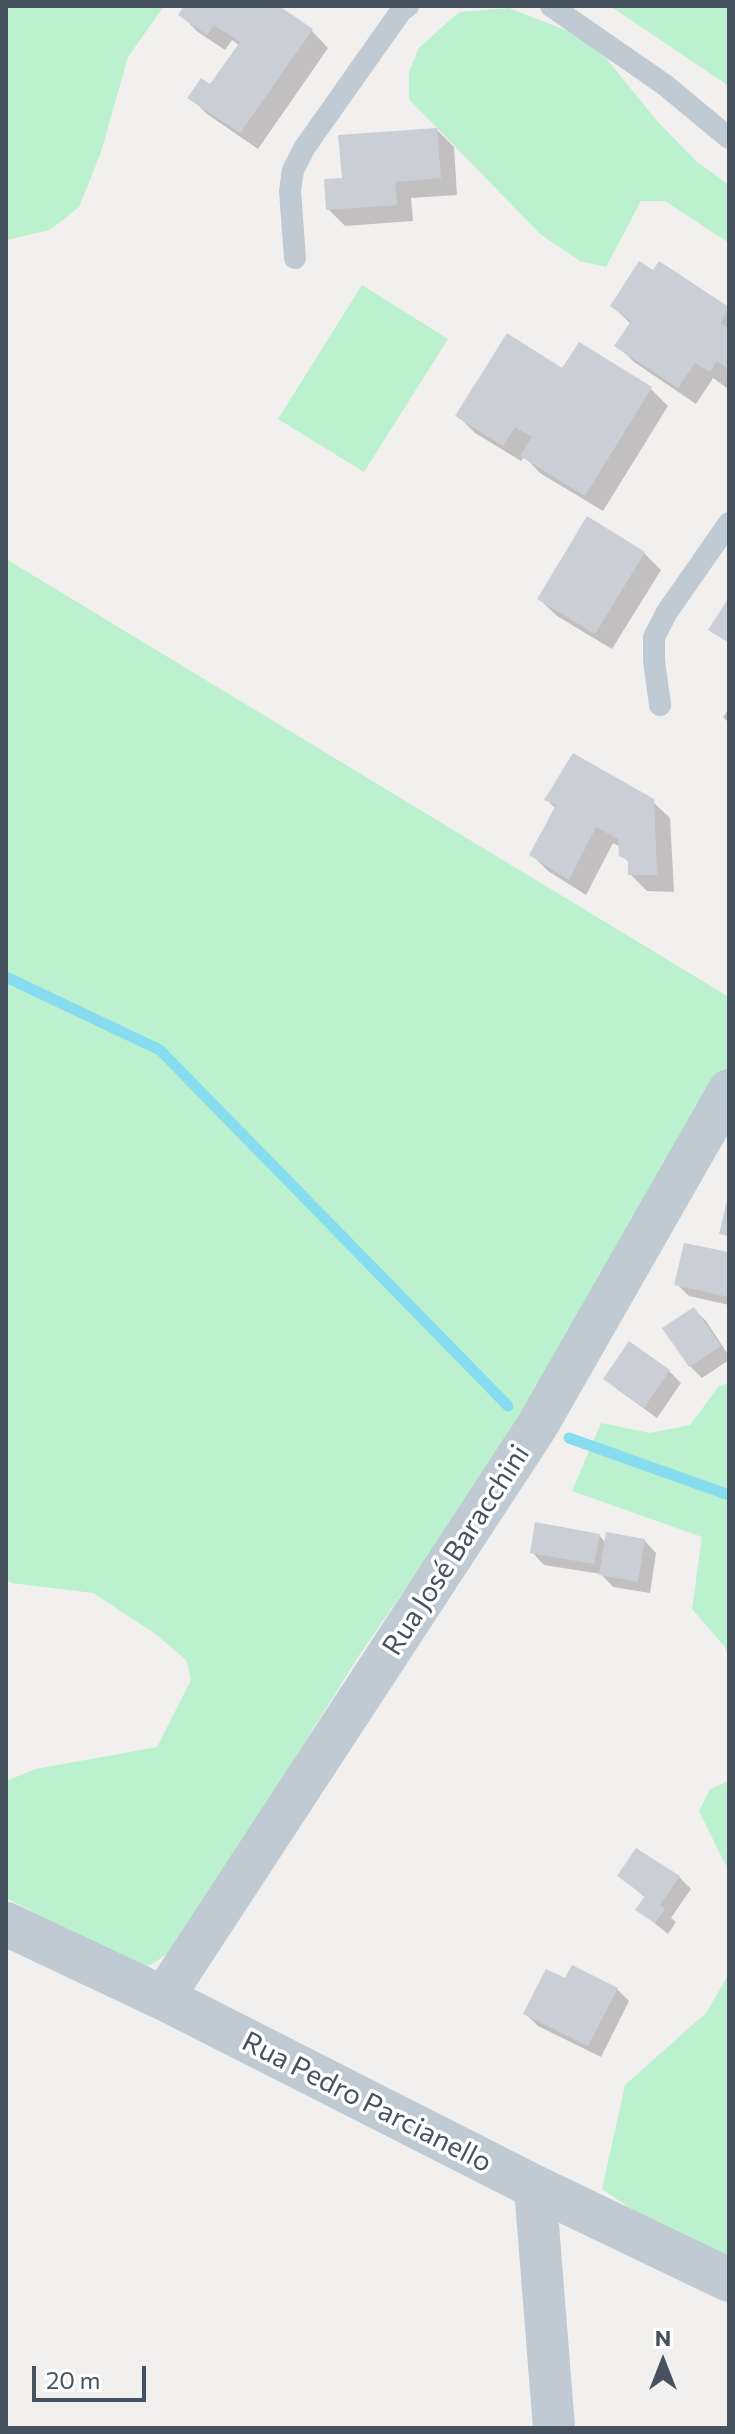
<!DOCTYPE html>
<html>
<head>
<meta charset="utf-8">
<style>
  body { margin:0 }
  #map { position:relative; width:735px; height:2434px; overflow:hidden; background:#f2efef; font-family:Commissioner,sans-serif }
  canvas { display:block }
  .frame { position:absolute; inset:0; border:8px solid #46535e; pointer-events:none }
  .north { position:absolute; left:623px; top:2322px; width:80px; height:80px; -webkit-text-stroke:6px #fff; paint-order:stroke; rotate:0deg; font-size:22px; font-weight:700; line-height:32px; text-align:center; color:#46535e }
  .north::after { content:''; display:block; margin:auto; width:28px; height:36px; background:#46535e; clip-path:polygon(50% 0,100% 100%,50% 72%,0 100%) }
  .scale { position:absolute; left:32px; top:2366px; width:114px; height:36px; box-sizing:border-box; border:4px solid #46535e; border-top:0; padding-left:10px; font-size:24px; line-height:28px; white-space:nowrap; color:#46535e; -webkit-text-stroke:6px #fff; paint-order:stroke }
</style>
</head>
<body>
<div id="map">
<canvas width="735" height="2434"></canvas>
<div class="frame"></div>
<div class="north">N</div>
<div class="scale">20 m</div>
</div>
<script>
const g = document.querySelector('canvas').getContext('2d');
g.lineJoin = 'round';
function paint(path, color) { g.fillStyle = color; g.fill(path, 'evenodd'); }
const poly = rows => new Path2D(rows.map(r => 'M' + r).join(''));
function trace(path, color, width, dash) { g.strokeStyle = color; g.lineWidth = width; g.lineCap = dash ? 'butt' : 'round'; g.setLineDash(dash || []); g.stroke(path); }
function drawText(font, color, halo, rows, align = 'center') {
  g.font = font + ' Commissioner,sans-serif'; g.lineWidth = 7; g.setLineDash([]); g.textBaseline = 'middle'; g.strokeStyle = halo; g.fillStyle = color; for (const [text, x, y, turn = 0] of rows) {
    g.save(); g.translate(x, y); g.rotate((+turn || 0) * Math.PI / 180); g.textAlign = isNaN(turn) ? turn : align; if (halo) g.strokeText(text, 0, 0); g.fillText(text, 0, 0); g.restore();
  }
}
paint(poly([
  [6,6,164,6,128,57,101,152,79,207,50,230,6,240],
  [610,6,729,6,729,88,723,82],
  [509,8,581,36,602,53,657,121,696,161,729,185,729,243,665,201,641,201,606,267,580,261,540,234,409,99,409,71,419,48,459,12],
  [362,285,448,339,364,472,278,419],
  [6,559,729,997,729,1074,594,1300,447,1528,358,1657,176,1949,143,1969,6,1898,6,1781,36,1769,157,1747,191,1680,187,1661,178,1653,154,1633,93,1593,11,1583,6,1579],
  [729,1383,729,1658,724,1646,692,1609,702,1537,572,1491,601,1423,650,1433,690,1425,719,1386],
  [729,1781,729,1872,699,1811,710,1789],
  [729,1973,729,2269,707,2261,602,2189,625,2085,707,2012]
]), '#bcf1cf');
paint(poly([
  [187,6,275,6,311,30,328,48,258,149,207,114,190,97,210,87,239,45,232,40,225,50,198,32,181,15],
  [437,130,454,147,457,195,411,198,413,221,345,226,328,209,344,180],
  [660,264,729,310,729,385,727,388,713,378,696,404,634,362,617,345,631,324,612,306,654,273],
  [579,345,651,389,668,406,603,511,540,473,524,456,521,461,475,433,458,416,563,370],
  [644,553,661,570,612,649,557,616,539,599],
  [729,708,729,723,723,717],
  [547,800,652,801,670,818,674,892,647,891,630,874,630,863,621,855,621,847,613,843,586,895,548,871,531,854,556,809],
  [729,1254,729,1305,689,1296,677,1284],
  [694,1309,706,1321,729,1356,729,1360,702,1378,690,1366],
  [669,1371,681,1383,657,1418,618,1390,606,1378],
  [599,1535,606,1543,644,1540,656,1553,650,1593,613,1587,601,1574,544,1565,532,1552],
  [619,1876,679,1877,691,1889,671,1918,676,1922,668,1934,637,1909,646,1898],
  [617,1989,629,2001,601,2057,538,2026,526,2014]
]), '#0003');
trace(poly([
  [6,977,160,1050,508,1406],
  [569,1438,729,1495]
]), '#87dcf0', 11);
paint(poly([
  [184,6,279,6,313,29,240,133,187,98,201,78,210,84,240,42,214,25,207,35,178,15],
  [437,128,441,178,395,182,397,205,326,210,324,179,342,178,338,135],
  [639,261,653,270,659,261,729,307,721,323,729,329,729,369,717,361,710,372,695,363,678,388,614,346,631,321,610,306],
  [507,333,562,368,579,342,652,387,585,496,520,456,532,437,515,427,503,446,455,416],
  [587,516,645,552,595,634,537,599],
  [729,597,729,643,708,630],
  [573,753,654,799,657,875,628,875,628,860,619,856,618,839,596,827,569,880,529,855,556,805,544,800],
  [728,1196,729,1196,729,1236,719,1234],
  [684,1243,729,1252,729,1297,674,1285],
  [694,1307,721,1346,689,1367,662,1328],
  [629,1341,670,1370,644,1408,603,1379],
  [535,1522,600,1534,594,1564,530,1553],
  [606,1532,645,1539,638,1582,599,1575],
  [636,1848,680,1876,660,1905,665,1909,655,1923,635,1910,645,1896,617,1876],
  [572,1965,618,1988,588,2046,523,2014,546,1969,565,1978]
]), '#cbced4');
trace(poly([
  [551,6,665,85,729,138],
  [295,258,290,191,293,170,305,147,401,11,408,6],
  [660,705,654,661,654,637,667,612,729,523]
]), '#bfcad2', 22);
trace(poly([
  [163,1998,537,1426,729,1090],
  [535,2187,554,2428]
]), '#bfcad2', 42);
trace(poly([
  [6,1924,163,1998,535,2187,729,2280]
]), '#bfcad2', 44);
drawText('28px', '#46535e', '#fff', [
  ["Rua José Baracchini",456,1550,-57],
  ["Rua Pedro Parcianello",367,2102,27]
]);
</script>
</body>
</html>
